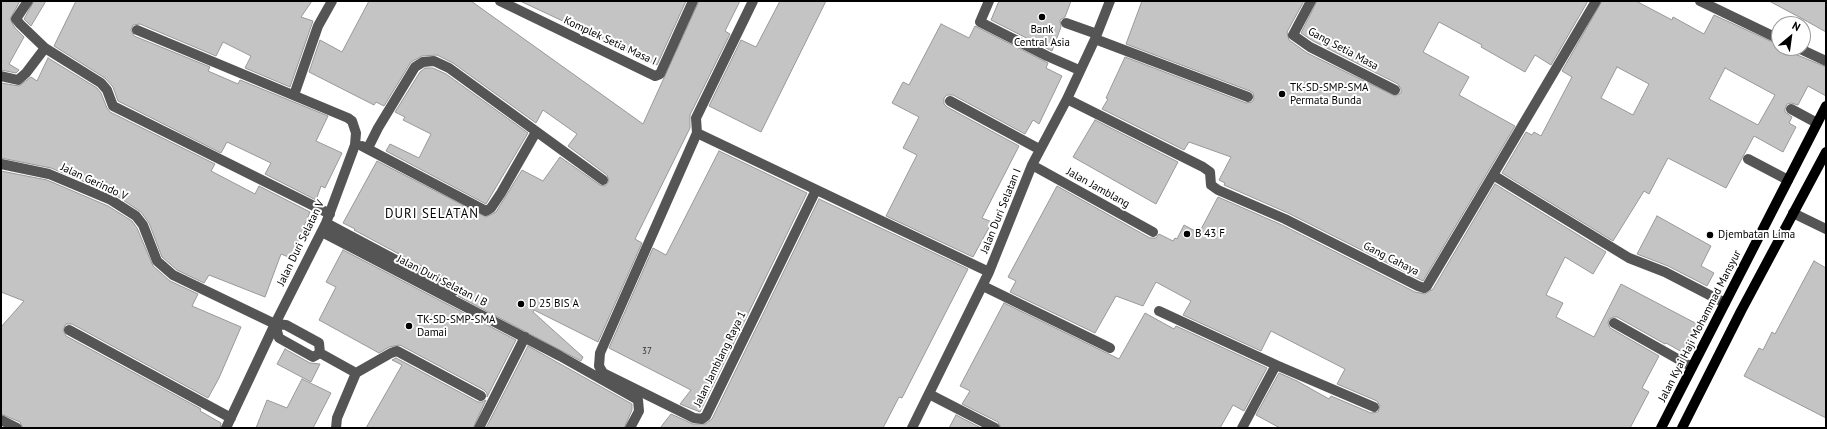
<!DOCTYPE html>
<html>
<head>
<meta charset="utf-8">
<style>
  body { margin:0 }
  #map { position:relative; width:1827px; height:429px; overflow:hidden; background:#fff; font-family:"PT Sans",sans-serif }
  canvas { display:block }
  .frame { position:absolute; inset:0; border:2px solid #000; pointer-events:none }
  .north { position:absolute; left:1771px; top:16px; width:40px; height:40px; box-sizing:border-box; background:#fff; border:1px solid #999; border-radius:50%; rotate:29deg; font-size:11px; font-weight:700; line-height:16px; text-align:center; color:#000 }
  .north::after { content:''; display:block; margin:auto; width:14px; height:18px; background:#000; clip-path:polygon(50% 0,100% 100%,50% 72%,0 100%) }
</style>
</head>
<body>
<div id="map">
<canvas width="1827" height="429"></canvas>
<div class="frame"></div>
<div class="north">N</div>
</div>
<script>
const g = document.querySelector('canvas').getContext('2d');
g.lineJoin = 'round';
function paint(path, color) { g.fillStyle = color; g.fill(path, 'evenodd'); }
const poly = rows => new Path2D(rows.map(r => 'M' + r).join(''));
function trace(path, color, width, dash) { g.strokeStyle = color; g.lineWidth = width; g.lineCap = dash ? 'butt' : 'round'; g.setLineDash(dash || []); g.stroke(path); }
function drawText(font, color, halo, rows, align = 'center') {
  g.font = font + ' "PT Sans",sans-serif'; g.lineWidth = 4; g.setLineDash([]); g.textBaseline = 'middle'; g.strokeStyle = halo; g.fillStyle = color; for (const [text, x, y, turn = 0] of rows) {
    g.save(); g.translate(x, y); g.rotate((+turn || 0) * Math.PI / 180); g.textAlign = isNaN(turn) ? turn : align; if (halo) g.strokeText(text, 0, 0); g.fillText(text, 0, 0); g.restore();
  }
}
const building = poly([
  [1,1,20,1,10,19,15,28,24,37,9,64,19,70,16,73,1,70,1,1],
  [34,1,46,1,31,26,24,19,34,1],
  [76,1,312,1,301,17,313,21,290,87,245,68,251,56,223,42,216,56,140,24,133,25,131,30,134,36,210,67,208,71,238,84,240,80,328,116,316,141,342,153,325,188,321,186,316,200,265,174,271,163,227,142,221,153,118,101,113,87,105,78,54,46,76,1],
  [369,1,471,1,643,124,699,1,740,1,725,31,730,34,690,115,690,128,635,239,642,243,598,342,534,310,533,312,583,357,581,361,458,296,460,290,457,285,354,230,355,229,343,223,377,161,486,217,496,212,522,170,543,181,560,157,600,185,605,186,609,181,607,175,568,146,577,134,543,110,536,123,453,63,437,55,422,56,411,62,384,106,376,102,374,105,309,72,320,40,342,52,369,1],
  [520,1,686,1,657,65,520,1],
  [780,1,826,1,761,132,709,106,741,40,756,47,780,1],
  [999,1,1071,1,1065,17,1060,20,1061,27,1052,51,991,20,999,1],
  [1142,1,1304,1,1287,32,1289,40,1307,53,1395,96,1401,93,1401,89,1398,84,1313,41,1301,33,1317,1,1588,1,1551,65,1535,55,1525,72,1481,47,1482,45,1439,22,1423,52,1469,77,1459,95,1515,126,1423,281,1288,213,1224,185,1225,183,1219,180,1231,157,1189,142,1184,150,1102,109,1108,99,1106,98,1125,57,1246,103,1252,102,1254,99,1253,93,1250,91,1126,44,1142,1],
  [1602,1,1636,1,1672,20,1673,17,1704,34,1714,15,1779,45,1779,48,1792,48,1795,54,1826,67,1826,96,1808,86,1798,105,1791,103,1787,104,1785,109,1785,112,1792,117,1789,123,1796,127,1783,152,1754,136,1726,188,1668,158,1649,194,1644,191,1613,241,1502,173,1526,132,1532,135,1534,132,1541,136,1572,77,1562,71,1602,1],
  [1617,67,1649,84,1633,115,1601,98,1617,67],
  [1725,68,1775,95,1758,125,1709,99,1725,68],
  [1769,1,1826,1,1826,32,1801,18,1769,1],
  [941,24,969,38,975,26,1048,63,1046,68,1062,76,1039,124,1033,120,1025,134,953,95,947,95,944,98,944,104,947,107,1019,146,982,218,992,222,973,257,886,216,917,155,903,148,919,117,892,103,903,82,909,85,941,24],
  [48,58,97,88,101,93,107,108,110,112,215,164,211,171,255,194,259,186,310,212,291,258,281,254,265,297,209,275,204,283,177,270,162,257,149,223,141,212,114,194,51,168,1,158,1,83,19,86,31,77,37,81,48,58],
  [425,68,433,68,446,74,528,133,486,204,386,151,390,144,419,158,431,134,403,120,405,117,395,112,420,72,425,68],
  [1095,120,1178,162,1156,204,1073,157,1095,120],
  [719,151,807,193,700,412,680,404,691,390,609,348,653,248,666,255,719,151],
  [1,171,47,180,108,206,132,221,137,228,153,266,170,281,198,294,192,306,241,327,219,378,208,398,72,324,66,324,63,330,66,336,201,409,200,411,221,423,220,428,23,428,20,422,1,414,1,327,24,301,1,292,1,171],
  [1495,184,1606,252,1593,274,1565,257,1546,295,1563,303,1556,317,1594,337,1621,284,1699,325,1684,353,1666,343,1665,344,1617,317,1614,317,1609,319,1608,323,1610,328,1659,356,1642,388,1649,392,1630,428,1280,428,1256,415,1279,373,1297,381,1329,399,1331,396,1371,413,1378,412,1380,406,1377,401,1337,384,1345,369,1271,331,1261,351,1183,315,1191,301,1156,282,1143,306,1116,296,1095,333,1010,292,1016,281,1008,277,1057,186,1150,238,1156,238,1159,234,1173,241,1175,238,1177,239,1184,225,1199,233,1218,197,1282,225,1415,292,1425,294,1433,289,1495,184],
  [819,199,968,269,902,398,899,397,883,428,660,428,671,414,693,424,705,424,712,419,819,199],
  [1657,216,1711,246,1701,266,1714,273,1707,286,1668,266,1637,254,1657,216],
  [343,250,516,340,487,397,487,393,484,390,400,345,389,347,379,353,319,320,336,287,326,282,343,250],
  [1814,261,1826,268,1826,418,1744,376,1759,348,1763,350,1772,332,1775,334,1814,261],
  [1004,303,1119,359,1145,313,1174,329,1176,326,1267,368,1244,411,1233,405,1220,428,1001,428,998,422,962,404,970,391,960,386,1004,303],
  [528,346,632,404,632,410,624,428,486,428,528,346],
  [285,349,310,363,320,364,311,382,277,364,285,349],
  [396,358,478,402,482,402,486,400,473,428,366,428,402,365,392,360,396,358],
  [302,379,331,393,313,428,256,428,267,400,287,408,302,379],
  [956,415,981,428,949,428,956,415]
]);
paint(building, '#c4c4c4');
trace(building, '#999', 1);
trace(poly([
  [28,1,16,19,20,24,45,48,101,83,107,90,113,106,330,214],
  [500,1,655,76,660,74,693,1],
  [753,1,696,118,697,133,600,353,599,366,603,373,694,418,702,419,706,416,816,190],
  [989,1,980,22,1047,56,1079,70],
  [1311,1,1293,35,1310,47,1395,90],
  [1700,1,1779,39],
  [1066,23,1097,34],
  [137,30,348,118,352,121,356,133,355,145,326,223,275,324,226,428],
  [1095,39,1248,97],
  [1798,48,1826,61],
  [1,76,18,80,26,73,45,48],
  [294,95,318,26,332,1],
  [1067,99,1203,167,1210,172,1211,185,1218,190,1285,219,1418,286,1424,288,1427,286,1493,175,1629,258,1665,272,1725,303],
  [950,101,1039,149],
  [1791,109,1817,123],
  [697,133,989,272],
  [362,146,486,211,491,208,501,193,536,132],
  [368,148,378,128,415,67,423,62,434,61,449,68,603,180],
  [1748,159,1788,180],
  [1,164,49,174,111,200,136,216,143,225,157,261,173,275,275,324,286,325,319,343,320,353,356,373,391,353,397,351,481,396],
  [1032,165,1153,232],
  [1493,175,1596,1],
  [1793,213,1826,229],
  [326,223,454,291],
  [322,232,560,356,638,400,639,411,630,428],
  [983,286,1110,348],
  [1159,311,1276,365],
  [1614,323,1692,367],
  [275,324,279,338,313,357,320,353],
  [69,330,231,418],
  [929,394,995,428],
  [1,420,17,428],
  [336,428,337,418,356,373],
  [479,428,525,337],
  [912,428,989,272,1032,165,1067,99,1095,39,1110,1],
  [1242,428,1276,365,1374,407]
]), '#555', 10);
trace(poly([
  [1661,428,1826,106],
  [1682,428,1741,311,1826,152]
]), '#000', 10);
for (const [x, y, r, color] of [
  [1042,17,4,"#000"],
  [1282,94,4,"#000"],
  [1187,234,4,"#000"],
  [1710,235,4,"#000"],
  [521,304,4,"#000"],
  [409,326,4,"#000"]
]) { const dot = new Path2D(); dot.arc(x, y, r, 0, 2 * Math.PI); g.fillStyle = color; g.fill(dot); trace(dot, '#fff', 1.5); }
drawText('9px', '#313131', null, [
  ["37",647,351]
]);
drawText('11px', '#000', '#fff', [
  ["Bank",1042,30,"center"],
  ["Central Asia",1042,43,"center"],
  ["TK-SD-SMP-SMA",1290,88],
  ["Permata Bunda",1290,101],
  ["B 43 F",1195,234],
  ["Djembatan Lima",1718,235],
  ["D 25 BIS A",529,304],
  ["TK-SD-SMP-SMA",417,320],
  ["Damai",417,333]
], 'left');
drawText('11px', '#000', '#fff', [
  ["Komplek Setia Masa I",610,41,25],
  ["Gang Setia Masa",1343,49,28],
  ["Jalan Gerindo V",94,182,25],
  ["Jalan Jamblang",1098,188,29],
  ["Jalan Duri Selatan I",1001,211,-68],
  ["Jalan Duri Selatan V",301,243,-64],
  ["Gang Cahaya",1391,259,27],
  ["Jalan Duri Selatan I B",442,281,27],
  ["Jalan Kyai Haji Mohammad Mansyur",1700,326,-63],
  ["Jalan Jamblang Raya 1",720,359,-64]
]);
g.letterSpacing = '1px';
drawText('13px', '#000', '#fff', [
  ["DURI SELATAN",432,214]
]);
g.letterSpacing = '0px';
</script>
</body>
</html>
